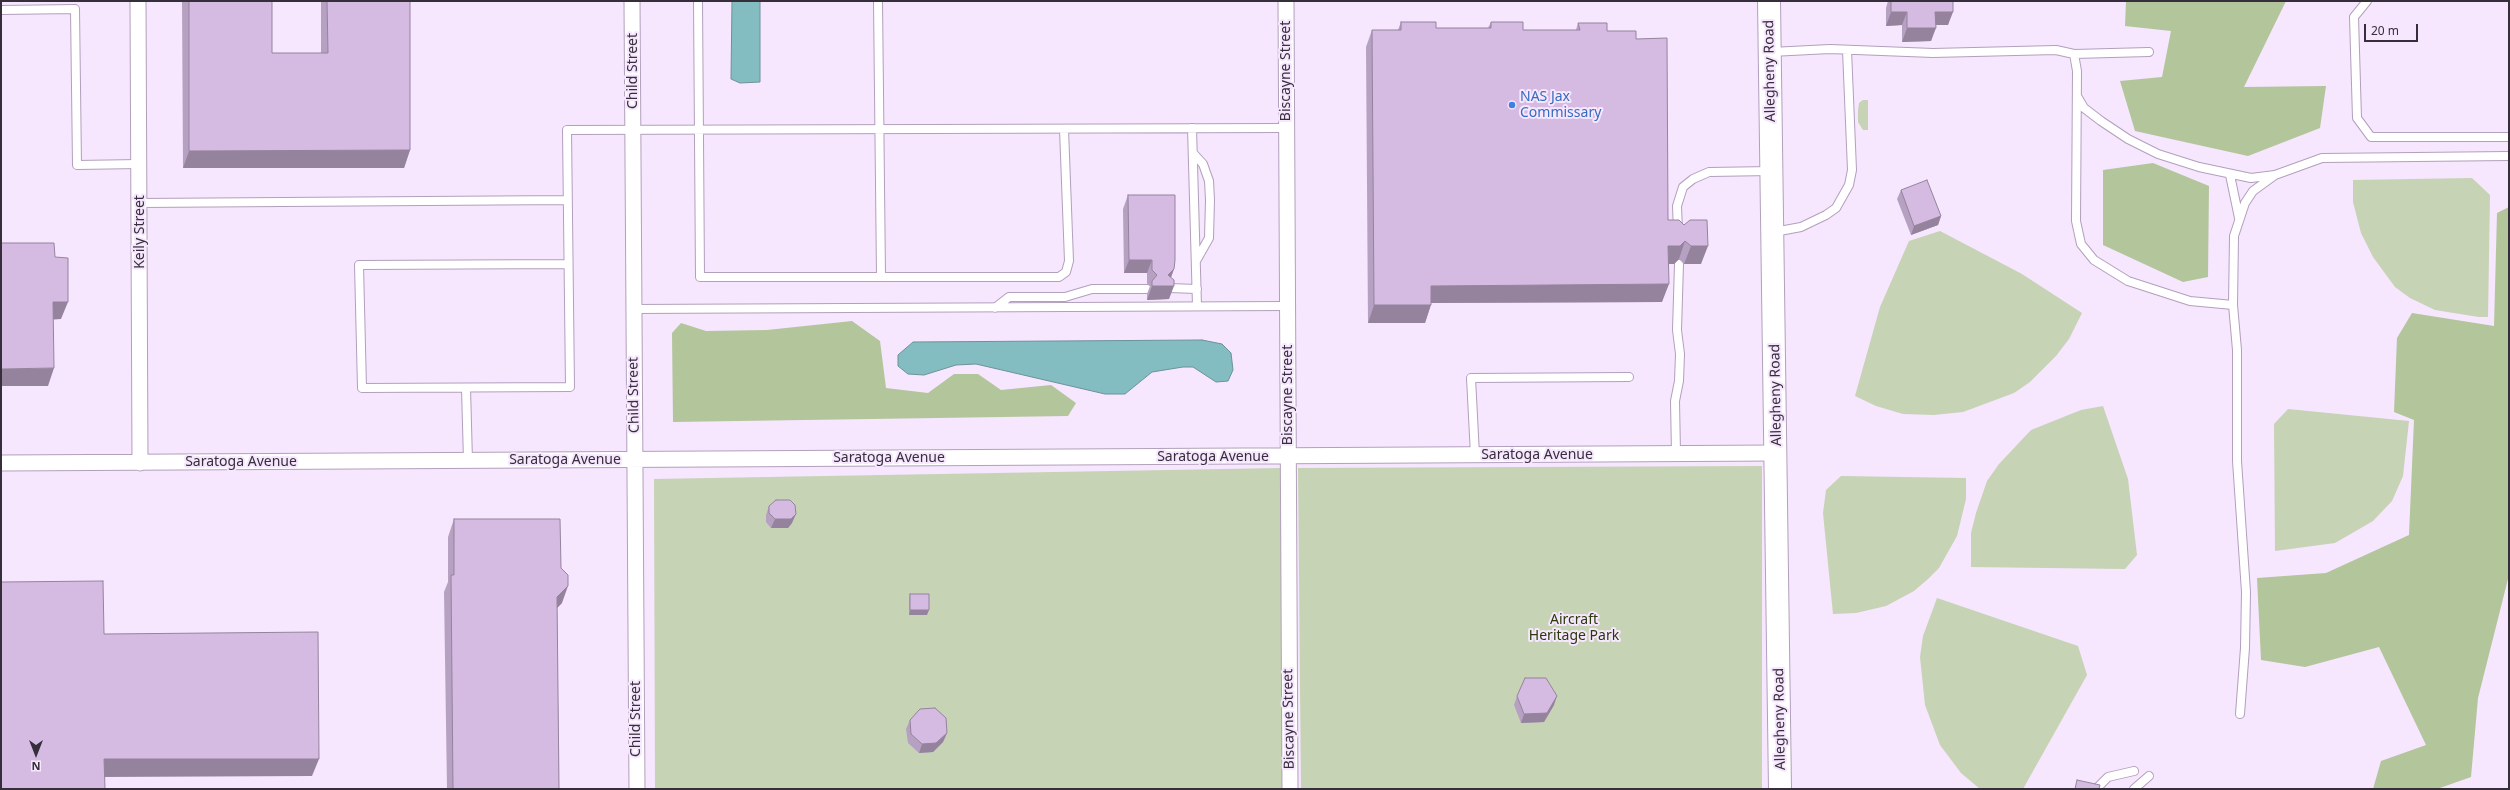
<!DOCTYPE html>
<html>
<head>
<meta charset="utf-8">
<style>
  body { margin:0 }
  #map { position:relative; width:2510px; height:790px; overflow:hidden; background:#f6e6fe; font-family:"Noto Sans",sans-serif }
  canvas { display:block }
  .frame { position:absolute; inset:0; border:2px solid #362e3a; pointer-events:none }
  .north { position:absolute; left:16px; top:734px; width:40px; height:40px; -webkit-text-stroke:3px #f6e6fe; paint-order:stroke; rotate:180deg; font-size:11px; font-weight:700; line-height:16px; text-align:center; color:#362e3a }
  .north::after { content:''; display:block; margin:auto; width:14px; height:18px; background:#362e3a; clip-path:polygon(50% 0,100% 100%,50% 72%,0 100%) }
  .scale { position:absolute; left:2364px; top:24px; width:54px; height:18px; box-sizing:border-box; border:2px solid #362e3a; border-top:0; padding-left:5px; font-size:12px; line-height:14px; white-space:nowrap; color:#362e3a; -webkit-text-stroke:3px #f6e6fe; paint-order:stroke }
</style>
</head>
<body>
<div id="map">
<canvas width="2510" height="790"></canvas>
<div class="frame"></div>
<div class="north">N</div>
<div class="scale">20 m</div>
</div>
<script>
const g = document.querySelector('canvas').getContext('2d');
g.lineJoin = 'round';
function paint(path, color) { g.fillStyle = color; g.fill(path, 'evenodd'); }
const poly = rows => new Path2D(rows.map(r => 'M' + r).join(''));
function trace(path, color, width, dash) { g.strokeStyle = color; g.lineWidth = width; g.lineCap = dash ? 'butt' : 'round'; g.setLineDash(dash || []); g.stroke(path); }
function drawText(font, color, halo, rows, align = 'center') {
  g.font = font + ' "Noto Sans",sans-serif'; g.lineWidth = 4; g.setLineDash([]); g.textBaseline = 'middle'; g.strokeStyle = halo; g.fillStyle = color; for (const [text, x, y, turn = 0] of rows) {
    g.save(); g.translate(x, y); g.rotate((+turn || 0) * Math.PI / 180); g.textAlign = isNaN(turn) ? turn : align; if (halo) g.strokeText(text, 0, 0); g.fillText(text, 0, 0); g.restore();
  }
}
paint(poly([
  [1863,100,1868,100,1868,130,1863,130,1858,122,1858,110,1859,103],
  [2472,178,2490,195,2488,317,2479,317,2435,310,2410,298,2395,287,2373,257,2361,233,2353,202,2353,180],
  [1940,231,2022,274,2082,313,2069,339,2056,356,2030,382,2014,393,1963,412,1934,415,1903,414,1876,406,1855,396,1880,307,1909,241],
  [2103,406,2128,479,2137,555,2125,569,1971,567,1971,533,1976,513,1987,481,1999,464,2031,430,2081,410],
  [2288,409,2409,421,2403,476,2392,501,2373,521,2335,543,2275,551,2274,424],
  [1762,466,1762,789,1301,789,1298,468],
  [1282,468,1285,789,655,789,654,479],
  [1841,476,1966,478,1966,499,1957,536,1939,568,1928,579,1914,591,1886,606,1856,613,1833,614,1823,513,1826,490],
  [1937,598,2078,646,2087,675,2023,789,1980,789,1961,773,1940,745,1925,705,1920,657,1923,636]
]), '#c6d3b4');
paint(poly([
  [2126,1,2286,1,2244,87,2326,86,2320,128,2248,156,2135,131,2120,81,2162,77,2171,31,2125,26],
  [2153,163,2209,186,2208,277,2183,282,2103,245,2103,170],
  [2509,207,2509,575,2478,698,2471,777,2437,789,2373,789,2381,761,2426,745,2379,647,2305,667,2261,660,2257,578,2326,573,2409,535,2414,420,2394,412,2397,338,2412,313,2494,326,2497,213],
  [852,321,880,341,886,388,928,393,954,374,978,374,1001,390,1051,385,1076,403,1068,416,673,422,672,333,681,323,706,331,767,330]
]), '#b3c59a');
const water = poly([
  [732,1,760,1,760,82,740,83,731,79,732,1],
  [1202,340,1222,344,1231,353,1233,370,1228,381,1216,382,1193,367,1183,367,1152,372,1125,394,1105,394,976,364,956,365,924,375,908,374,898,366,898,355,913,342,1202,340]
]);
paint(water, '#83bdc1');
trace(water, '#6c9298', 1);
const lane = poly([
  [698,1,700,277,1059,277,1066,272,1069,261,1064,129],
  [878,1,881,276],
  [2367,1,2354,17,2357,118,2371,137,2509,137],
  [1,10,75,9,77,165,139,164],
  [1771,52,1830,49,1933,53,2056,50,2074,54,2149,52],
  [2074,54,2077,71,2076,221,2081,244,2094,260,2128,281,2190,301,2233,305],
  [2077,96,2084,108,2101,121,2128,139,2158,154,2199,167,2251,178,2275,175,2322,158,2509,156],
  [1192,128,1197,306],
  [1193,153,1203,164,1209,181,1210,200,1209,238,1196,261],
  [2230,175,2239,218],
  [140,203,567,200],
  [1678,231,1677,206,1683,187,1693,179,1709,172,1771,171],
  [1774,232,1801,227,1826,215,1836,208,1849,185,1852,170,1847,50],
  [568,264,359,265,362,388,570,387,567,130,1286,128],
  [1169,288,1197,289],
  [995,308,1009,297,1065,297,1092,289,1147,289],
  [633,309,1287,306],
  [466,388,468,461],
  [1676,454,1675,401,1679,381,1680,354,1677,330,1679,264],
  [1475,455,1471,378,1629,377],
  [2240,714,2245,648,2246,592,2237,461,2237,350,2233,305,2234,236,2245,203,2253,191,2275,175],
  [2096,789,2108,777,2134,771],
  [2134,789,2149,776]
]);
const street = poly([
  [138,1,140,463],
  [632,1,637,789],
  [1286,1,1290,789],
  [1,463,1777,453]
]);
const secondary = poly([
  [1769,1,1780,789]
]);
trace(lane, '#b2a0bc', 10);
trace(street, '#b2a0bc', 17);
trace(secondary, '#b2a0bc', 24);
trace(lane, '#fff', 8);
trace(street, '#fff', 15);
trace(secondary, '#fff', 22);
paint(poly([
  [182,1,272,1,272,53,321,53,321,1,410,1,410,150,404,168,183,168],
  [1888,1,1953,1,1948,25,1936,25,1931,41,1902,42,1902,25,1886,26,1886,8],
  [1401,22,1436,28,1488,28,1491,22,1523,30,1576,30,1578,23,1636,39,1668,220,1679,220,1701,264,1684,264,1679,259,1674,264,1668,264,1662,302,1431,303,1425,323,1368,323,1366,47,1372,30,1398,30],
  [1901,190,1941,216,1938,225,1911,235,1897,199],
  [1128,195,1174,269,1171,277,1169,299,1147,300,1147,294,1150,286,1147,284,1147,273,1124,273,1123,209],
  [769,506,792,523,788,528,771,528,766,522,766,515],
  [454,519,561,568,562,603,557,608,559,789,447,789,444,592,448,582,448,537],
  [910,594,927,615,909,615,909,598],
  [1517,696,1554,705,1544,722,1521,723,1514,705],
  [910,720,947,733,943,742,933,752,919,753,908,743,906,729]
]), '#b7a1c2');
paint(poly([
  [1891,12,1907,12,1902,25,1886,26],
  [1935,12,1953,12,1948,25,1930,25],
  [1907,28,1936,28,1931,41,1902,42],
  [410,150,404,168,183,168,189,151],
  [1941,216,1938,225,1911,235,1914,226],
  [1685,241,1679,259,1674,264,1662,264,1668,246],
  [1691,246,1708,246,1701,264,1684,264],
  [1129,260,1152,260,1147,273,1124,273],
  [1174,269,1169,283,1174,286,1169,299,1147,300,1152,286,1168,275],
  [1669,284,1662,302,1425,303,1431,286],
  [53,302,68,302,61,319,47,320],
  [1374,305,1431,305,1425,323,1368,323],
  [54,368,48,386,1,386,1,369],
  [796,514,792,523,788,528,771,528,775,519],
  [568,586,562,603,551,614,557,597],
  [910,610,929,610,927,615,909,615],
  [1557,696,1554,705,1544,722,1521,723,1524,714],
  [947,733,943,742,933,752,919,753,922,744],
  [104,759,319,759,312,776,98,777]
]), '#95839e');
const building = poly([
  [189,1,272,1,272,53,328,53,327,1,410,1,410,150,189,151,189,1],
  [1891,1,1953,1,1953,12,1935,12,1936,28,1907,28,1907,12,1891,12,1891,1],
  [1401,22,1436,22,1436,28,1491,28,1491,22,1523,22,1523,30,1580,30,1578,23,1607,23,1607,31,1636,31,1636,39,1667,38,1668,220,1679,220,1684,225,1690,220,1707,220,1708,246,1691,246,1685,241,1680,246,1668,246,1669,284,1431,286,1431,305,1374,305,1372,30,1401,30,1401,22],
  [1927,180,1941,216,1914,226,1901,190,1927,180],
  [1128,195,1175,195,1175,260,1174,269,1168,275,1174,280,1174,286,1152,286,1152,281,1157,275,1152,270,1152,260,1129,260,1128,195],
  [1,243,54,243,55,257,68,258,68,302,53,302,54,368,1,369,1,243],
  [776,500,790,500,795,505,796,514,791,519,775,519,769,513,769,506,776,500],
  [454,519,560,519,561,568,568,575,568,586,557,597,559,789,453,789,451,575,454,575,454,519],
  [103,581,104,634,318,632,319,759,104,759,105,789,1,789,1,582,103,581],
  [910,594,929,594,929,610,910,610,910,594],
  [1525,678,1546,678,1557,696,1547,713,1524,714,1517,696,1525,678],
  [935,708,946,718,947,733,936,743,922,744,911,734,910,720,920,709,935,708],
  [2077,780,2100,785,2099,789,2075,789,2077,780]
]);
paint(building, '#d5bbe2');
trace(building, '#95839e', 1);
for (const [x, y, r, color] of [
  [1512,105,4,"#3f7fe0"]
]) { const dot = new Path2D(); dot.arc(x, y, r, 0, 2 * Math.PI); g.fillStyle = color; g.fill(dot); trace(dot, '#f6e6fe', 1.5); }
drawText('14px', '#362e3a', '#f6e6fe', [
  ["Child Street",633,71,-90],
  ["Biscayne Street",1286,71,-90],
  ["Allegheny Road",1770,71,-91],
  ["Keily Street",140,232,-90],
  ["Child Street",634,395,-91],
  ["Biscayne Street",1288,395,-90],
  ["Allegheny Road",1776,395,-91],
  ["Saratoga Avenue",1537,455],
  ["Saratoga Avenue",1213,457],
  ["Saratoga Avenue",889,458],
  ["Saratoga Avenue",565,460],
  ["Saratoga Avenue",241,462],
  ["Child Street",636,719,-90],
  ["Biscayne Street",1289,719,-91],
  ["Allegheny Road",1780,719,-91]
]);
drawText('14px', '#366cbe', '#f6e6fe', [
  ["NAS Jax",1520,97],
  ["Commissary",1520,113]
], 'left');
drawText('14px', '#293909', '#f6e6fe', [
  ["Aircraft",1574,620],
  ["Heritage Park",1574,636]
]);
</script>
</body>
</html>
